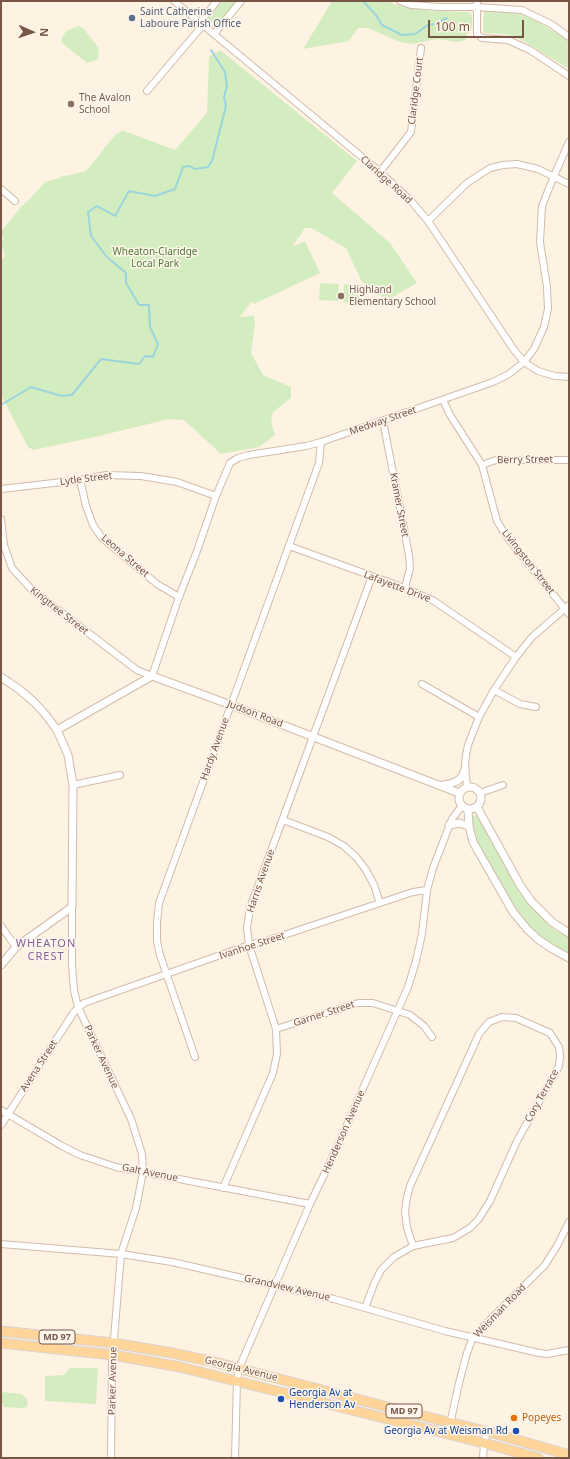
<!DOCTYPE html>
<html>
<head>
<meta charset="utf-8">
<style>
  body { margin:0 }
  #map { position:relative; width:570px; height:1459px; overflow:hidden; background:#fef2e2; font-family:"Noto Sans",sans-serif }
  canvas { display:block }
  .frame { position:absolute; inset:0; border:2px solid #785646; pointer-events:none }
  .north { position:absolute; left:12px; top:12px; width:40px; height:40px; -webkit-text-stroke:3px #fff6eb; paint-order:stroke; rotate:92deg; font-size:11px; font-weight:700; line-height:16px; text-align:center; color:#785646 }
  .north::after { content:''; display:block; margin:auto; width:14px; height:18px; background:#785646; clip-path:polygon(50% 0,100% 100%,50% 72%,0 100%) }
  .scale { position:absolute; left:428px; top:20px; width:96px; height:18px; box-sizing:border-box; border:2px solid #785646; border-top:0; padding-left:5px; font-size:12px; line-height:14px; white-space:nowrap; color:#785646; -webkit-text-stroke:3px #fff6eb; paint-order:stroke }
</style>
</head>
<body>
<div id="map">
<canvas width="570" height="1459"></canvas>
<div class="frame"></div>
<div class="north">N</div>
<div class="scale">100 m</div>
</div>
<script>
const g = document.querySelector('canvas').getContext('2d');
g.lineJoin = 'round';
function paint(path, color) { g.fillStyle = color; g.fill(path, 'evenodd'); }
const poly = rows => new Path2D(rows.map(r => 'M' + r).join(''));
function trace(path, color, width, dash) { g.strokeStyle = color; g.lineWidth = width; g.lineCap = dash ? 'butt' : 'round'; g.setLineDash(dash || []); g.stroke(path); }
function drawText(font, color, halo, rows, align = 'center') {
  g.font = font + ' "Noto Sans",sans-serif'; g.lineWidth = 3; g.setLineDash([]); g.textBaseline = 'middle'; g.strokeStyle = halo; g.fillStyle = color; for (const [text, x, y, turn = 0] of rows) {
    g.save(); g.translate(x, y); g.rotate((+turn || 0) * Math.PI / 180); g.textAlign = isNaN(turn) ? turn : align; if (halo) g.strokeText(text, 0, 0); g.fillText(text, 0, 0); g.restore();
  }
}
paint(poly([
  [222,1,238,1,219,25,216,26,210,21,208,17],
  [332,1,388,1,396,5,430,11,469,12,472,15,472,27,470,32,467,34,466,40,457,42,438,39,411,44,400,42,368,28,358,28,349,41,303,49],
  [484,10,514,13,524,15,542,24,569,41,569,69,525,42,516,37,504,34,485,33,483,30],
  [78,26,83,28,98,47,99,56,97,60,87,63,62,43,61,40,66,31],
  [220,50,357,161,332,193,390,243,417,283,391,298,372,294,361,280,346,248,311,228,305,228,292,247,305,241,320,273,254,304,252,301,240,317,254,316,255,322,251,353,263,375,291,387,291,398,273,412,271,421,275,435,259,447,221,454,184,420,169,419,95,437,33,450,32,448,29,449,1,395,1,261,5,256,1,245,1,242,4,238,1,236,1,231,22,206,29,200,45,182,60,178,63,175,66,176,86,171,116,134,118,134,122,130,175,150,207,113,209,57],
  [320,283,339,284,338,301,319,300],
  [344,284,362,285,361,303,343,302],
  [477,815,521,894,530,906,555,930,569,938,569,955,543,940,528,926,516,911,475,838,472,816],
  [70,1368,98,1368,96,1404,45,1401,45,1376,64,1375],
  [1,1392,22,1394,26,1398,28,1404,26,1407,23,1408,3,1407,3,1405,1,1404]
]), '#d4edc0');
trace(poly([
  [363,1,376,15,382,25,402,35,415,34,428,25,435,24,447,18],
  [1,405,31,387,62,396,72,395,101,359,139,364,145,356,153,357,158,344,150,327,149,305,139,305,126,283,126,273,107,257,91,236,88,212,97,206,115,216,129,191,155,196,175,189,183,167,190,166,195,169,208,167,212,161,226,106,224,97,227,86,225,72,211,50]
]), '#9bd4dc', 2);
const minor = poly([
  [174,1,380,172,411,201,428,221,514,350,524,362,538,371,555,376,569,377],
  [400,1,411,5,440,7,477,7,522,10,551,24,569,37],
  [477,1,477,34,482,38,508,40,530,50,569,76],
  [200,22,217,1],
  [214,34,241,1],
  [147,91,203,25],
  [380,172,411,132,421,48],
  [1,189,15,201],
  [428,221,467,183,490,168,503,165,517,164,538,169,569,184],
  [443,400,450,415,482,465,497,521,507,537,569,614],
  [383,421,409,555,410,568,405,588],
  [482,465,496,460,569,460],
  [80,480,86,506,93,525,102,538,157,584,179,597],
  [1,489,80,480,106,475,141,476,177,482,216,496],
  [1,519,4,545,12,568,32,590,137,670,152,676,179,597,197,551,216,496,230,463,238,458,249,455,306,446,321,442,493,382,509,374,524,362,534,349,544,327,548,309,547,287,540,242,542,206,554,176,569,142],
  [289,546,405,588,434,601,516,657],
  [422,684,479,717],
  [494,690,520,704,536,707],
  [73,785,120,775],
  [467,787,465,765,466,755,468,745,479,717,494,690,516,657,532,637,569,605],
  [480,793,503,785],
  [283,820,328,837,344,846,356,857,366,870,374,885,380,903],
  [72,907,72,964,74,991,78,1007,131,1119,142,1154,143,1172,136,1208,121,1254,112,1363,111,1458],
  [1,926,16,947],
  [502,1017,516,1018,550,1033,559,1047,560,1056,559,1066,517,1141,490,1201,478,1220,470,1228,453,1238,413,1246,407,1228,405,1211,407,1197,410,1186,479,1034,489,1022,502,1017],
  [276,1029,358,1003,373,1003,410,1015,424,1026,432,1037],
  [195,1057,160,955,157,941,157,923,159,903,319,463,321,442],
  [1,1110,62,1146,80,1155,116,1167,310,1204],
  [1,1125,74,1012,84,1003,249,945,266,941,413,892,427,890],
  [223,1188,273,1073,277,1054,276,1029,249,945,247,928,250,908,372,576],
  [1,1244,121,1254,172,1262,334,1299,445,1331,539,1353,547,1354,569,1350],
  [365,1308,374,1284,381,1270,394,1257,413,1246],
  [448,1434,459,1383,467,1353,473,1337,545,1265,557,1246,569,1222],
  [235,1458,237,1381,239,1368,310,1204,333,1156,408,987,416,961,422,934,427,890,433,868,452,819,461,807],
  [483,1458,484,1443,487,1432]
]);
const tertiary = poly([
  [1,677,20,690,34,702,45,714,57,730,68,755,73,785,72,907,16,947,1,965],
  [57,730,152,676,231,705,459,793],
  [443,785,450,784,457,781,462,777,465,769],
  '459 798a11 11 0 1 1 22 0a11 11 0 1 1-22 0Z',
  [477,807,520,885,531,901,552,922,569,933],
  [468,810,469,826,473,842,513,912,528,930,539,940,551,948,569,958],
  [449,825,459,823,469,826]
]);
const primary = poly([
  [1,1331,113,1343,172,1353,210,1361,399,1410,493,1433,569,1455],
  [1,1343,113,1355,180,1367,484,1443,538,1458]
]);
trace(minor, '#d2bbaa', 8);
trace(tertiary, '#d2bbaa', 9);
trace(primary, '#dcd3cf', 11);
trace(minor, '#fff', 6);
trace(tertiary, '#fff', 7);
trace(primary, '#ffd599', 9);
for (const [x, y, r, color] of [
  [132,18,4,"#5c6f8a"],
  [71,104,4,"#8d6e63"],
  [341,296,4,"#8d6e63"],
  [281,1399,4,"#1a4fb4"],
  [514,1418,4,"#e8710a"],
  [516,1431,4,"#1a4fb4"]
]) { const dot = new Path2D(); dot.arc(x, y, r, 0, 2 * Math.PI); g.fillStyle = color; g.fill(dot); trace(dot, '#fff6eb', 1.5); }
for (const [x, y, w] of [
  [57,1337,36],
  [404,1411,36]
]) { const box = new Path2D(); box.roundRect(x - w / 2, y - 7, w, 14, 3); g.fillStyle = '#fff6eb'; g.fill(box); trace(box, '#785646', 1); }
drawText('bold 9px', '#785646', null, [
  ["MD 97",57,1337],
  ["MD 97",404,1411]
]);
drawText('10px', '#4e5e75', '#fff6eb', [
  ["Saint Catherine",140,12],
  ["Laboure Parish Office",140,24]
], 'left');
drawText('10px', '#785646', '#fff6eb', [
  ["Claridge Court",416,91,-83],
  ["Claridge Road",386,180,42],
  ["Medway Street",383,421,-19],
  ["Berry Street",525,460,-1],
  ["Lytle Street",86,479,-7],
  ["Kramer Street",399,505,79],
  ["Leona Street",125,556,41],
  ["Livingston Street",528,562,52],
  ["Lafayette Drive",397,587,21],
  ["Kingtree Street",59,611,38],
  ["Judson Road",255,714,21],
  ["Hardy Avenue",215,749,-70],
  ["Harris Avenue",261,881,-71],
  ["Ivanhoe Street",252,946,-18],
  ["Garner Street",324,1014,-18],
  ["Parker Avenue",101,1057,65],
  ["Avena Street",39,1066,-57],
  ["Cory Terrace",542,1096,-61],
  ["Henderson Avenue",344,1132,-66],
  ["Galt Avenue",150,1173,11],
  ["Grandview Avenue",287,1288,13],
  ["Weisman Road",500,1311,-46],
  ["Georgia Avenue",241,1369,14],
  ["Parker Avenue",113,1381,-89]
]);
drawText('10px', '#785e54', '#fff6eb', [
  ["The Avalon",79,98],
  ["School",79,110],
  ["Highland",349,290],
  ["Elementary School",349,302]
], 'left');
drawText('10px', '#4f793b', '#fff6eb', [
  ["Wheaton-Claridge",155,252],
  ["Local Park",155,264]
]);
drawText('10px', '#164399', '#fff6eb', [
  ["Georgia Av at",289,1393],
  ["Henderson Av",289,1405],
  ["Georgia Av at Weisman Rd",508,1431,"right"]
], 'left');
drawText('10px', '#c56008', '#fff6eb', [
  ["Popeyes",522,1418]
], 'left');
g.letterSpacing = '1px';
drawText('11px', '#86619c', '#fff6eb', [
  ["WHEATON",46,944],
  ["CREST",46,957]
]);
g.letterSpacing = '0px';
</script>
</body>
</html>
